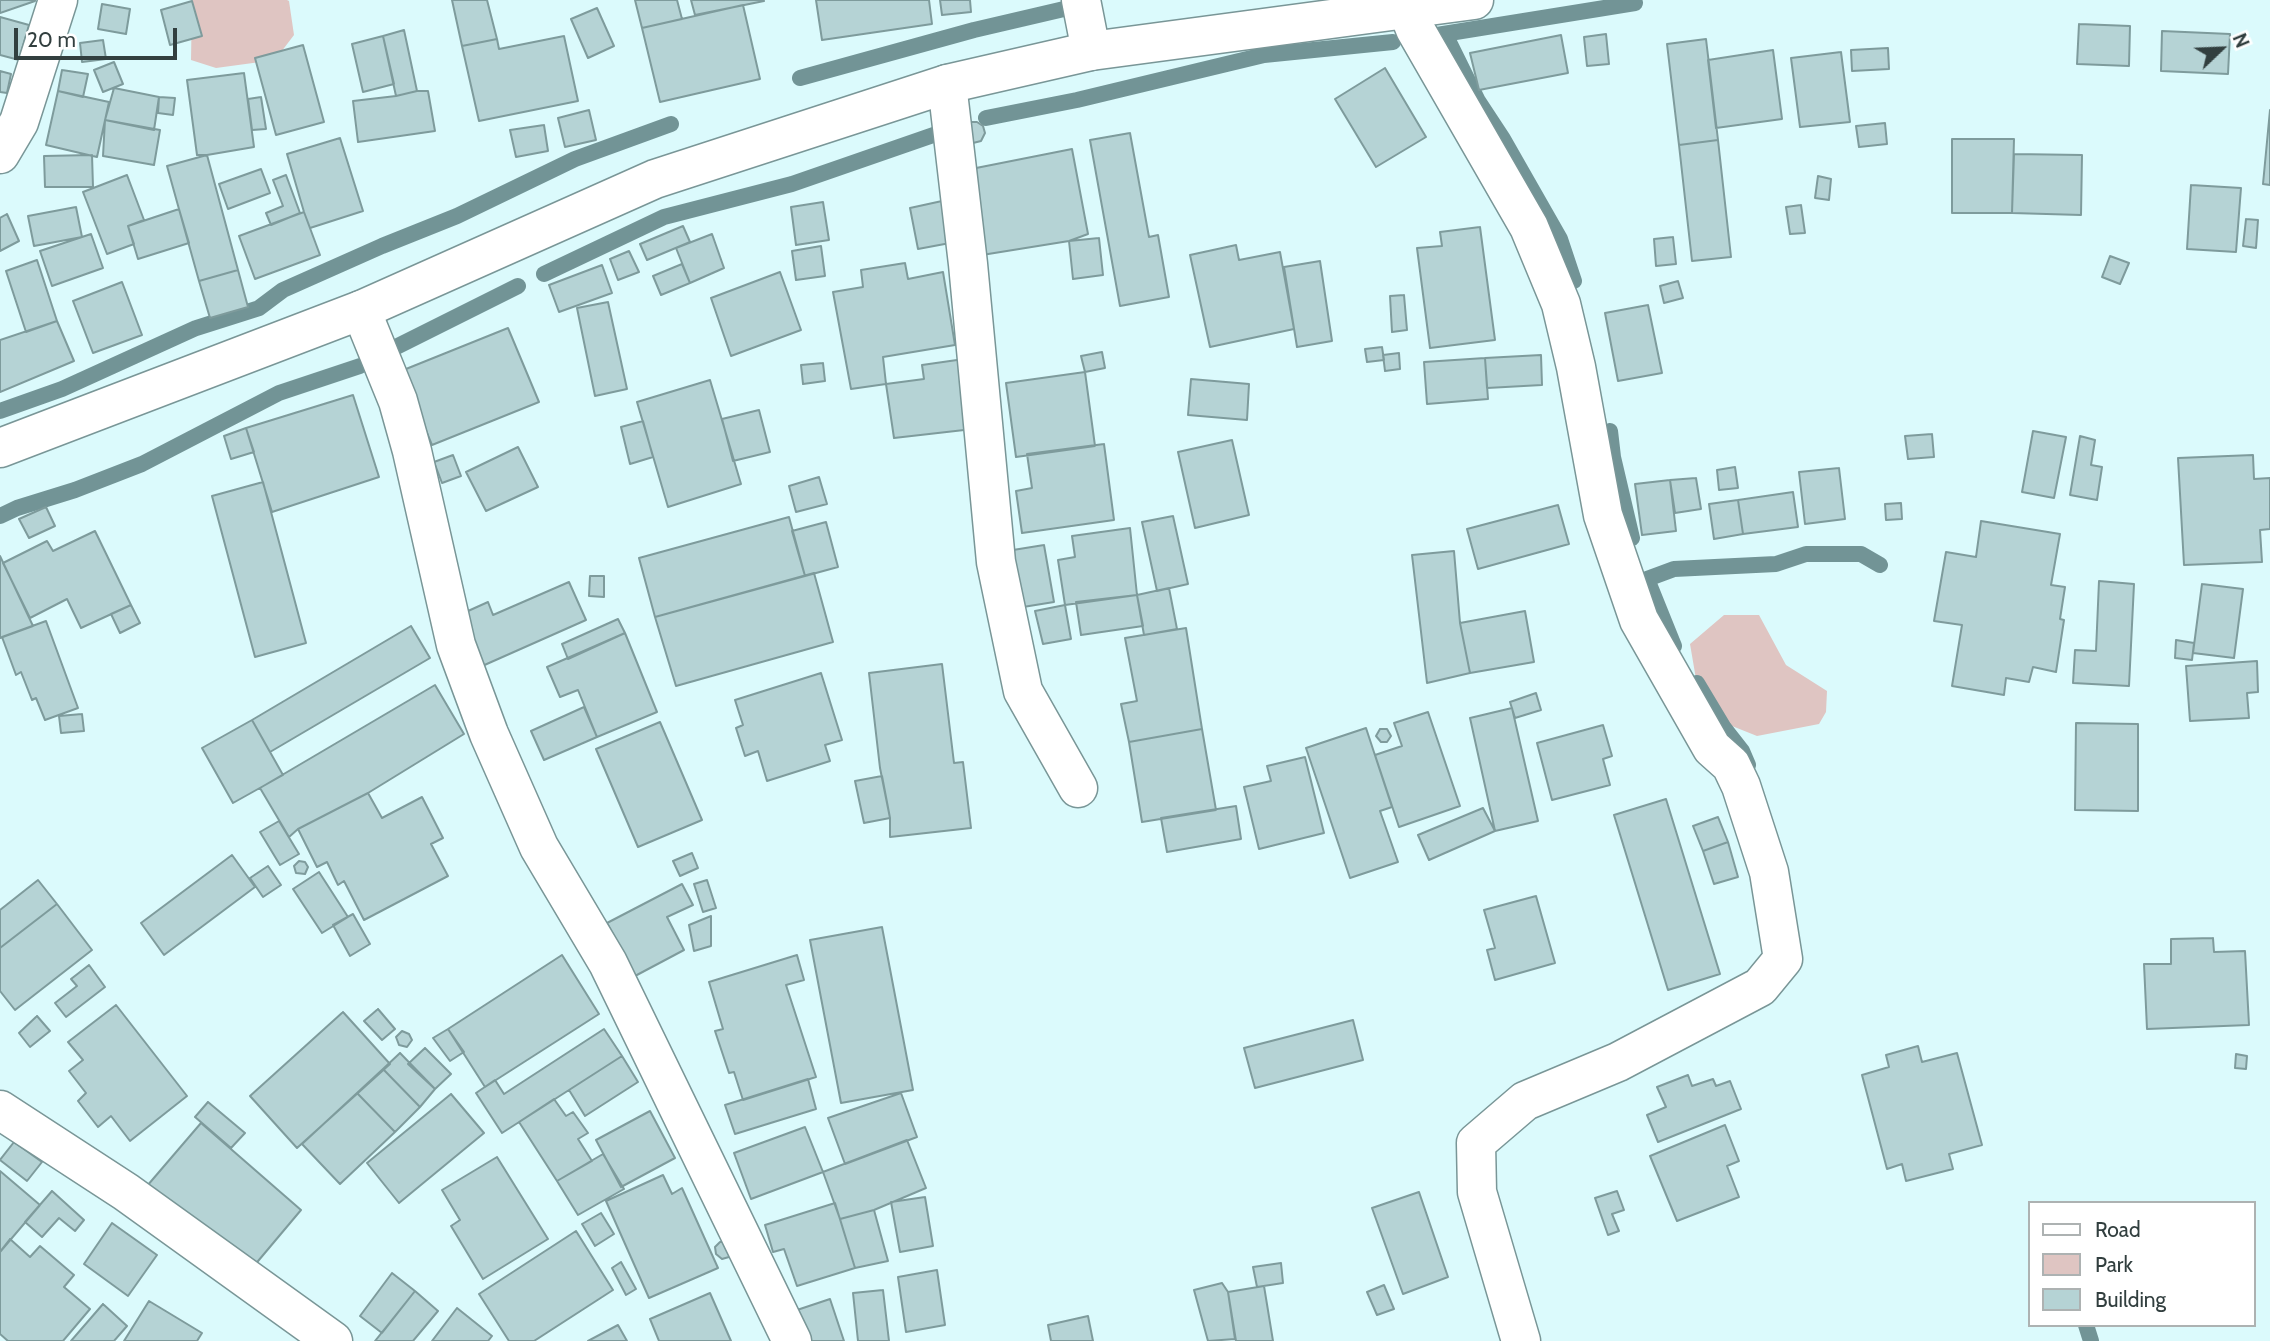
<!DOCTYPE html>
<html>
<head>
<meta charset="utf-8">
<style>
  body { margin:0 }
  #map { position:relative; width:2270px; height:1341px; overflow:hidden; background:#dbfafc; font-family:Cabin,sans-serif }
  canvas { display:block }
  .legend { position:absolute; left:2028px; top:1201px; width:228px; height:126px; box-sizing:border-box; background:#fff; border:2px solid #adb2b2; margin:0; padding:9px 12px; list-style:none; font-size:21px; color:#323f3f }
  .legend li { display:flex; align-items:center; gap:14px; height:35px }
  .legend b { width:35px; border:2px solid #adb2b2 }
  .north { position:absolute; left:2186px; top:14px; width:70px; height:70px; -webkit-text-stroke:5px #fff; paint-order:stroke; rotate:67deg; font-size:19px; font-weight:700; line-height:28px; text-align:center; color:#323f3f }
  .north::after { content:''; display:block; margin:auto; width:24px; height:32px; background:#323f3f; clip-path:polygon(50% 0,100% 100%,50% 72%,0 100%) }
  .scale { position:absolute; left:14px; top:28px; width:163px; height:32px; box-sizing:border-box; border:4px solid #323f3f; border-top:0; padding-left:9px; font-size:21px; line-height:24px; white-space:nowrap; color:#323f3f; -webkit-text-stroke:5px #fff; paint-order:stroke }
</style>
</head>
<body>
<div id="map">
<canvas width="2270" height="1341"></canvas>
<ul class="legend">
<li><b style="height:9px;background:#fff"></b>Road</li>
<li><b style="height:19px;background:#dfc5c2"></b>Park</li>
<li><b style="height:19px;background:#b5d3d5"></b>Building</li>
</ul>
<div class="north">N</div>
<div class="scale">20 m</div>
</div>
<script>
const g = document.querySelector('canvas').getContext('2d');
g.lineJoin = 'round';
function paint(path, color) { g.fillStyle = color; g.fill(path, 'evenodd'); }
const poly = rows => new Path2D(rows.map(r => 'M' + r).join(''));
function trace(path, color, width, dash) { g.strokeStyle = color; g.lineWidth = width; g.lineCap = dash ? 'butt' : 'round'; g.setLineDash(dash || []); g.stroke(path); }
paint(poly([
  [192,0,287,0,289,1,294,35,275,60,216,68,191,60],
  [1724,615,1759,615,1786,665,1827,691,1826,712,1819,724,1757,736,1702,714,1690,644]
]), '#dfc5c2');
trace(poly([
  [1445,34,1478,101,1503,139,1560,239,1574,281],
  [1437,35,1635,3],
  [800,78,974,30,1064,9],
  [986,118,1077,100,1264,55,1393,42],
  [544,274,664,217,792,184,942,132],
  [388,351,518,286],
  [0,411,62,389,196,328,259,308,283,290,382,246,457,216,575,159,671,124],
  [1610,431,1613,457,1632,538],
  [0,516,17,508,75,490,142,464,279,393,360,366],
  [1674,646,1647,579,1674,569,1776,564,1806,554,1861,554,1880,565],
  [1697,683,1724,728,1742,751,1748,765],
  [2086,1325,2091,1341]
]), '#729496', 16);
const building = poly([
  [0,0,35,0,35,1,0,13,0,0],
  [452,0,487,0,497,39,462,46,452,0],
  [635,0,677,0,682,19,642,28,635,0],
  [691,0,763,0,764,1,695,15,691,0],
  [816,0,929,0,932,24,822,40,816,0],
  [940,0,970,0,971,12,942,15,940,0],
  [192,1,202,36,170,45,161,10,192,1],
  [102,4,130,9,126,34,98,29,102,4],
  [743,5,760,79,660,102,642,28,743,5],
  [597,8,614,46,588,58,571,19,597,8],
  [0,17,29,25,19,60,0,55,0,17],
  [2079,24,2130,26,2129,66,2077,64,2079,24],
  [404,30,417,91,396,96,383,36,404,30],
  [2162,31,2230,34,2228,74,2161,71,2162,31],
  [1606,34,1609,64,1587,66,1584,37,1606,34],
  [1561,35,1568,73,1479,90,1470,53,1561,35],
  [383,36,394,84,363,92,352,44,383,36],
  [564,36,578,101,479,121,462,46,497,39,499,49,564,36],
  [1706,39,1718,140,1679,145,1667,44,1706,39],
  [103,40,106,59,82,62,80,43,103,40],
  [303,45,324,122,276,135,255,58,303,45],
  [1888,48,1889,69,1852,71,1851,50,1888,48],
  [1773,50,1782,119,1716,128,1708,60,1773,50],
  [1841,52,1850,122,1800,127,1791,58,1841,52],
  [114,62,123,84,103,92,94,70,114,62],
  [1385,68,1426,137,1376,167,1335,99,1385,68],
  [62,70,88,74,83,97,58,91,62,70],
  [0,71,11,74,7,93,0,92,0,71],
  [244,73,254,147,207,155,197,155,187,80,244,73],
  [114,88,159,97,154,130,105,120,114,88],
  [58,91,109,102,97,157,46,145,58,91],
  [417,91,428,91,435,131,358,142,353,101,396,96,417,91],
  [159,97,175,98,173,115,158,113,159,97],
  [261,97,266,129,252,130,248,99,261,97],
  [589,110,596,140,565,147,558,118,589,110],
  [2270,110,2270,185,2263,184,2270,110],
  [105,120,160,130,154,165,103,156,105,120],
  [970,122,977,122,983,126,985,133,981,141,973,143,970,122],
  [1885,123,1887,144,1859,147,1856,126,1885,123],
  [544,125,548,151,516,157,510,130,544,125],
  [1130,133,1149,237,1158,235,1169,297,1120,306,1090,140,1130,133],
  [340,138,363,211,310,228,304,212,287,154,340,138],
  [1952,139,2014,139,2012,213,1952,213,1952,139],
  [1718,140,1731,257,1692,261,1679,145,1718,140],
  [1072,149,1088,234,1069,241,982,255,966,170,1072,149],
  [2014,154,2082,155,2081,215,2012,213,2014,154],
  [92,155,93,187,45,187,44,156,92,155],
  [207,155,238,270,199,281,167,166,207,155],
  [261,169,270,193,228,209,219,184,261,169],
  [127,175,144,220,128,226,134,244,107,254,83,192,127,175],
  [286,175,300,213,271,225,266,213,283,206,273,180,286,175],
  [1818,176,1831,179,1829,200,1815,198,1818,176],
  [2191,185,2241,188,2236,252,2187,249,2191,185],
  [942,201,950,243,918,249,910,208,942,201],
  [823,202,829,240,796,245,791,207,823,202],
  [1801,205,1805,233,1790,234,1786,207,1801,205],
  [76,207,82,237,34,246,28,216,76,207],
  [179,209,189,243,138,259,128,226,179,209],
  [304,212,320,255,255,279,239,236,304,212],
  [7,214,19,241,0,251,0,218,7,214],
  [2246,219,2258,220,2256,248,2243,246,2246,219],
  [683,226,690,242,647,260,640,244,683,226],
  [1480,227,1495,340,1430,348,1417,248,1442,246,1440,232,1480,227],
  [91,234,103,268,52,286,40,251,91,234],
  [712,234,724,268,690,283,676,248,712,234],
  [1673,237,1676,264,1656,266,1654,239,1673,237],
  [1099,238,1103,275,1073,279,1069,241,1099,238],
  [1236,245,1239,260,1280,252,1294,329,1210,347,1190,255,1236,245],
  [821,246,825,276,796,280,792,251,821,246],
  [629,251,639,272,618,280,610,259,629,251],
  [2110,256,2129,263,2120,284,2102,277,2110,256],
  [37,260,57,321,26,332,6,271,37,260],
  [1320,261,1332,341,1297,347,1284,267,1320,261],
  [905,263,908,279,943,272,955,345,883,357,886,384,851,389,833,292,863,287,861,270,905,263],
  [682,264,690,283,661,295,653,276,682,264],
  [602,265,612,293,559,312,549,285,602,265],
  [238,270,248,307,210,318,199,281,238,270],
  [780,272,801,330,731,356,711,298,780,272],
  [1678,281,1683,298,1664,303,1660,286,1678,281],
  [122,282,142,335,93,353,73,301,122,282],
  [1404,295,1407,330,1392,332,1390,296,1404,295],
  [608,302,627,389,595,396,577,308,608,302],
  [1648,305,1662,373,1618,381,1605,313,1648,305],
  [57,321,74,361,0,392,0,340,57,321],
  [508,328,539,402,432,445,401,371,508,328],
  [1382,347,1384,360,1367,362,1365,349,1382,347],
  [1102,352,1105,368,1085,372,1081,356,1102,352],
  [1399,353,1400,369,1385,371,1383,355,1399,353],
  [1541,355,1542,385,1487,388,1485,358,1541,355],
  [1485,358,1488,399,1427,404,1424,362,1485,358],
  [964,359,973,429,894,438,886,384,924,379,922,365,964,359],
  [823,363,825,381,803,384,801,365,823,363],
  [1085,372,1095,446,1016,457,1006,383,1085,372],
  [1191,379,1249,384,1247,420,1188,415,1191,379],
  [710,380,741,484,668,507,637,402,710,380],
  [353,395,379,477,272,512,246,428,353,395],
  [759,410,770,452,733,461,722,419,759,410],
  [643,421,653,457,630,464,621,427,643,421],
  [246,428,254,452,231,459,224,436,246,428],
  [2033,431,2066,437,2054,498,2022,492,2033,431],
  [1932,434,1934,457,1908,459,1905,436,1932,434],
  [2080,436,2095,440,2091,465,2102,467,2097,500,2070,495,2080,436],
  [1232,440,1249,515,1195,528,1178,452,1232,440],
  [1104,444,1114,520,1022,533,1016,491,1032,488,1027,454,1104,444],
  [518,447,538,487,486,511,466,472,518,447],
  [453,455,461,476,442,483,434,462,453,455],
  [2253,455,2254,479,2270,478,2270,529,2260,530,2262,562,2184,565,2178,458,2253,455],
  [1735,467,1738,488,1719,490,1717,470,1735,467],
  [1839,468,1845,519,1805,524,1799,472,1839,468],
  [819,477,827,504,796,512,789,486,819,477],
  [1696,478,1701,509,1675,513,1670,480,1696,478],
  [1670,480,1676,531,1642,535,1635,484,1670,480],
  [263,482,306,643,255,657,212,496,263,482],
  [1793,492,1798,527,1743,534,1738,500,1793,492],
  [1738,500,1743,534,1714,539,1709,504,1738,500],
  [1901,503,1902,519,1886,520,1885,504,1901,503],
  [1558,505,1569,544,1478,569,1467,529,1558,505],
  [46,507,55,526,29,538,19,519,46,507],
  [1173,516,1188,584,1157,591,1142,522,1173,516],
  [789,517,805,576,655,617,639,558,789,517],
  [1981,521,2060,534,2051,585,2065,587,2060,619,2064,620,2056,672,2033,667,2029,682,2006,678,2004,695,1952,686,1962,625,1934,621,1946,552,1976,557,1981,521],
  [826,522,838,567,805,576,792,531,826,522],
  [1130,528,1137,595,1065,605,1058,560,1075,557,1072,536,1130,528],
  [95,531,131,605,81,628,67,599,30,618,3,563,47,541,53,551,95,531],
  [1044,545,1054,602,1023,607,1013,550,1044,545],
  [1454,551,1460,623,1470,673,1427,683,1412,555,1454,551],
  [0,556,33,626,0,638,0,556],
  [814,573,833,642,676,686,655,617,814,573],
  [590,576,604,576,604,597,589,596,590,576],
  [2099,581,2134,584,2129,686,2073,683,2075,650,2096,651,2099,581],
  [569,582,586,620,480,667,457,616,488,602,493,615,569,582],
  [2202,584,2243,589,2234,658,2193,653,2202,584],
  [1169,588,1177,629,1144,635,1137,595,1169,588],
  [1137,595,1143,626,1081,635,1076,602,1137,595],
  [131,605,140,623,120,633,111,614,131,605],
  [1065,605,1071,639,1043,644,1035,611,1065,605],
  [1525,611,1534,662,1470,673,1460,623,1525,611],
  [618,619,625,633,568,659,562,644,618,619],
  [46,621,78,708,45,720,36,698,32,700,21,672,16,675,2,637,46,621],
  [411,626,430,658,270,752,252,720,411,626],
  [1186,628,1202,729,1129,742,1121,704,1137,701,1125,638,1186,628],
  [625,633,657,712,597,737,578,690,560,697,547,667,625,633],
  [2176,640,2194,643,2192,660,2175,658,2176,640],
  [2257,661,2258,692,2247,693,2249,718,2190,721,2186,666,2257,661],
  [942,664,954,763,963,762,971,828,890,837,890,818,880,768,869,673,942,664],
  [821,673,842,740,825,745,830,761,767,781,758,751,745,756,736,728,743,725,735,700,821,673],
  [435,685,464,734,368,793,298,829,289,837,260,788,435,685],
  [1536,693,1541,710,1515,718,1510,702,1536,693],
  [584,707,597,737,544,760,531,731,584,707],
  [1512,708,1538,821,1495,831,1470,718,1512,708],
  [1428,712,1460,806,1399,827,1375,755,1402,746,1394,723,1428,712],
  [82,714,84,731,61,733,59,716,82,714],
  [252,720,283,775,233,803,202,748,252,720],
  [660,722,702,820,638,847,596,749,660,722],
  [2076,723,2138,724,2138,811,2075,810,2076,723],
  [1603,725,1612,756,1603,759,1610,785,1552,800,1537,743,1603,725],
  [1366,728,1392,807,1380,811,1398,862,1350,878,1306,748,1366,728],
  [1202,729,1216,810,1142,822,1129,742,1202,729],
  [1380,729,1387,729,1391,736,1387,742,1381,742,1376,736,1380,729],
  [1305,757,1324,833,1259,849,1244,787,1271,781,1267,766,1305,757],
  [882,776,890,818,864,823,855,781,882,776],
  [368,793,382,818,422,797,443,838,431,844,448,876,364,920,344,881,338,885,327,862,317,867,298,829,368,793],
  [1666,799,1720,974,1668,990,1614,815,1666,799],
  [1236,806,1241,839,1167,852,1161,818,1236,806],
  [1483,808,1495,831,1429,860,1418,835,1483,808],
  [1718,817,1728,842,1703,851,1693,826,1718,817],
  [279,821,299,854,280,865,260,832,279,821],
  [1728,842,1738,877,1714,884,1703,851,1728,842],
  [692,853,698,868,680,876,673,861,692,853],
  [232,855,255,887,164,955,141,923,232,855],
  [299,861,305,862,308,867,305,874,296,873,294,866,299,861],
  [268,866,281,885,263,897,250,878,268,866],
  [319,872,348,917,322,933,293,889,319,872],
  [38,880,57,904,0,948,0,910,38,880],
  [707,880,716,908,703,912,694,884,707,880],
  [682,884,693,905,667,917,684,950,635,976,607,923,682,884],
  [1536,896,1555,963,1495,980,1487,950,1495,948,1484,910,1536,896],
  [57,904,92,950,15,1010,0,991,0,948,57,904],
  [353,914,370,944,350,956,333,925,353,914],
  [711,916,711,946,694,951,689,925,711,916],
  [882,927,913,1090,841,1103,810,940,882,927],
  [2213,938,2214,952,2245,951,2249,1025,2147,1029,2144,964,2171,964,2171,939,2213,938],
  [562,955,599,1014,485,1087,448,1029,562,955],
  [797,955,804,980,786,985,816,1077,743,1100,734,1072,729,1073,715,1031,723,1029,709,982,797,955],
  [89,965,105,987,66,1017,55,1003,77,986,71,979,89,965],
  [116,1005,187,1096,130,1141,111,1116,98,1127,78,1101,86,1093,69,1071,83,1060,68,1042,116,1005],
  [378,1009,395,1029,382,1040,364,1021,378,1009],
  [343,1012,390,1064,297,1148,250,1096,343,1012],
  [37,1016,50,1031,30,1047,19,1033,37,1016],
  [1353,1020,1363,1060,1255,1088,1244,1048,1353,1020],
  [448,1029,464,1052,450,1061,433,1038,448,1029],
  [604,1029,622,1056,502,1133,476,1093,495,1080,504,1094,604,1029],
  [402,1031,409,1034,412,1040,407,1047,399,1045,396,1037,402,1031],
  [1918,1046,1922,1062,1957,1053,1982,1145,1949,1154,1953,1169,1906,1181,1902,1164,1887,1169,1862,1075,1889,1067,1886,1055,1918,1046],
  [425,1048,451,1074,435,1089,408,1064,425,1048],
  [400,1053,435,1089,420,1107,383,1069,400,1053],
  [2236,1054,2247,1056,2246,1069,2235,1068,2236,1054],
  [622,1056,638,1082,585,1116,569,1090,622,1056],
  [383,1069,420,1107,395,1132,357,1093,383,1069],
  [1688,1075,1692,1086,1713,1079,1716,1086,1730,1081,1741,1109,1658,1142,1647,1115,1666,1107,1657,1087,1688,1075],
  [808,1079,816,1109,735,1134,725,1105,808,1079],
  [357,1093,395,1132,340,1184,302,1144,357,1093],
  [901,1093,917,1137,845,1164,828,1118,901,1093],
  [451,1094,484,1133,399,1203,367,1163,451,1094],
  [554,1099,566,1116,573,1112,588,1133,578,1139,592,1161,557,1181,519,1122,554,1099],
  [208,1102,245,1133,231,1148,195,1117,208,1102],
  [650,1111,675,1158,621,1187,596,1140,650,1111],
  [201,1123,301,1210,248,1273,147,1186,201,1123],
  [1725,1125,1739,1161,1727,1166,1739,1197,1677,1221,1650,1156,1725,1125],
  [805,1127,823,1172,751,1199,734,1153,805,1127],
  [907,1140,926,1188,874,1210,840,1219,823,1172,907,1140],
  [14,1142,42,1162,27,1181,0,1160,14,1142],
  [603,1154,624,1189,578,1215,557,1181,603,1154],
  [497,1157,548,1239,483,1279,451,1226,460,1220,442,1190,497,1157],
  [0,1171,40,1205,0,1252,0,1171],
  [663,1175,672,1194,682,1188,718,1268,649,1298,606,1201,663,1175],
  [52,1191,84,1220,75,1231,59,1218,42,1237,25,1222,52,1191],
  [1617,1191,1624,1210,1612,1214,1619,1231,1608,1235,1595,1198,1617,1191],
  [1419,1192,1448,1277,1403,1294,1372,1208,1419,1192],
  [925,1197,933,1246,900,1252,891,1202,925,1197],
  [835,1203,855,1268,797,1286,784,1249,773,1252,765,1225,835,1203],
  [874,1210,888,1261,855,1268,840,1219,874,1210],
  [601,1213,614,1234,595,1246,582,1224,601,1213],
  [112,1223,157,1255,128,1296,84,1264,112,1223],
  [576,1231,613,1290,534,1341,509,1341,479,1294,576,1231],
  [10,1239,30,1257,40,1246,74,1275,64,1287,90,1309,63,1341,8,1341,0,1334,0,1252,10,1239],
  [720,1242,726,1242,732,1251,729,1257,722,1259,716,1254,715,1247,720,1242],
  [621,1262,636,1289,626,1295,612,1268,621,1262],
  [1281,1263,1283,1283,1257,1287,1253,1267,1281,1263],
  [937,1270,945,1325,906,1332,898,1277,937,1270],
  [392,1273,415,1291,382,1333,360,1316,392,1273],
  [1222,1283,1228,1292,1235,1339,1208,1341,1194,1290,1222,1283],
  [1384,1285,1394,1309,1377,1315,1367,1292,1384,1285],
  [1264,1286,1273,1341,1236,1341,1228,1292,1264,1286],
  [883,1290,889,1341,858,1341,853,1293,883,1290],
  [415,1291,438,1311,413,1341,375,1341,415,1291],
  [710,1293,731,1341,659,1341,650,1319,710,1293],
  [830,1299,844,1341,808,1341,797,1310,830,1299],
  [149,1301,202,1333,197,1341,124,1341,149,1301],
  [103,1304,127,1326,114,1341,71,1341,103,1304],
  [457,1308,492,1336,488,1341,432,1341,457,1308],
  [1088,1316,1093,1341,1051,1341,1048,1325,1088,1316],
  [618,1325,627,1341,588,1341,618,1325]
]);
paint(building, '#b5d3d5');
trace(building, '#7e9b9c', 2);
const minor = poly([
  [1081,0,1091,51],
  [1407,9,1415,29,1529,227,1561,304,1576,367,1603,515,1639,620,1712,748,1731,765,1741,786,1769,872,1783,959,1760,987,1618,1062,1525,1101,1476,1143,1477,1192,1521,1341],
  [947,84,968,264,996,562,1023,691,1078,788],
  [0,154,19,122,58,0],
  [361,310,398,401,412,451,456,645,489,734,539,847,608,963,792,1341],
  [0,1110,126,1192,333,1341]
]);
const tertiary = poly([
  [0,448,361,310,655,179,947,84,1091,51,1474,0]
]);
trace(minor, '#799697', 41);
trace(tertiary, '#799697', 41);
trace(minor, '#fff', 38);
trace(tertiary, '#fff', 38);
</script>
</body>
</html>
